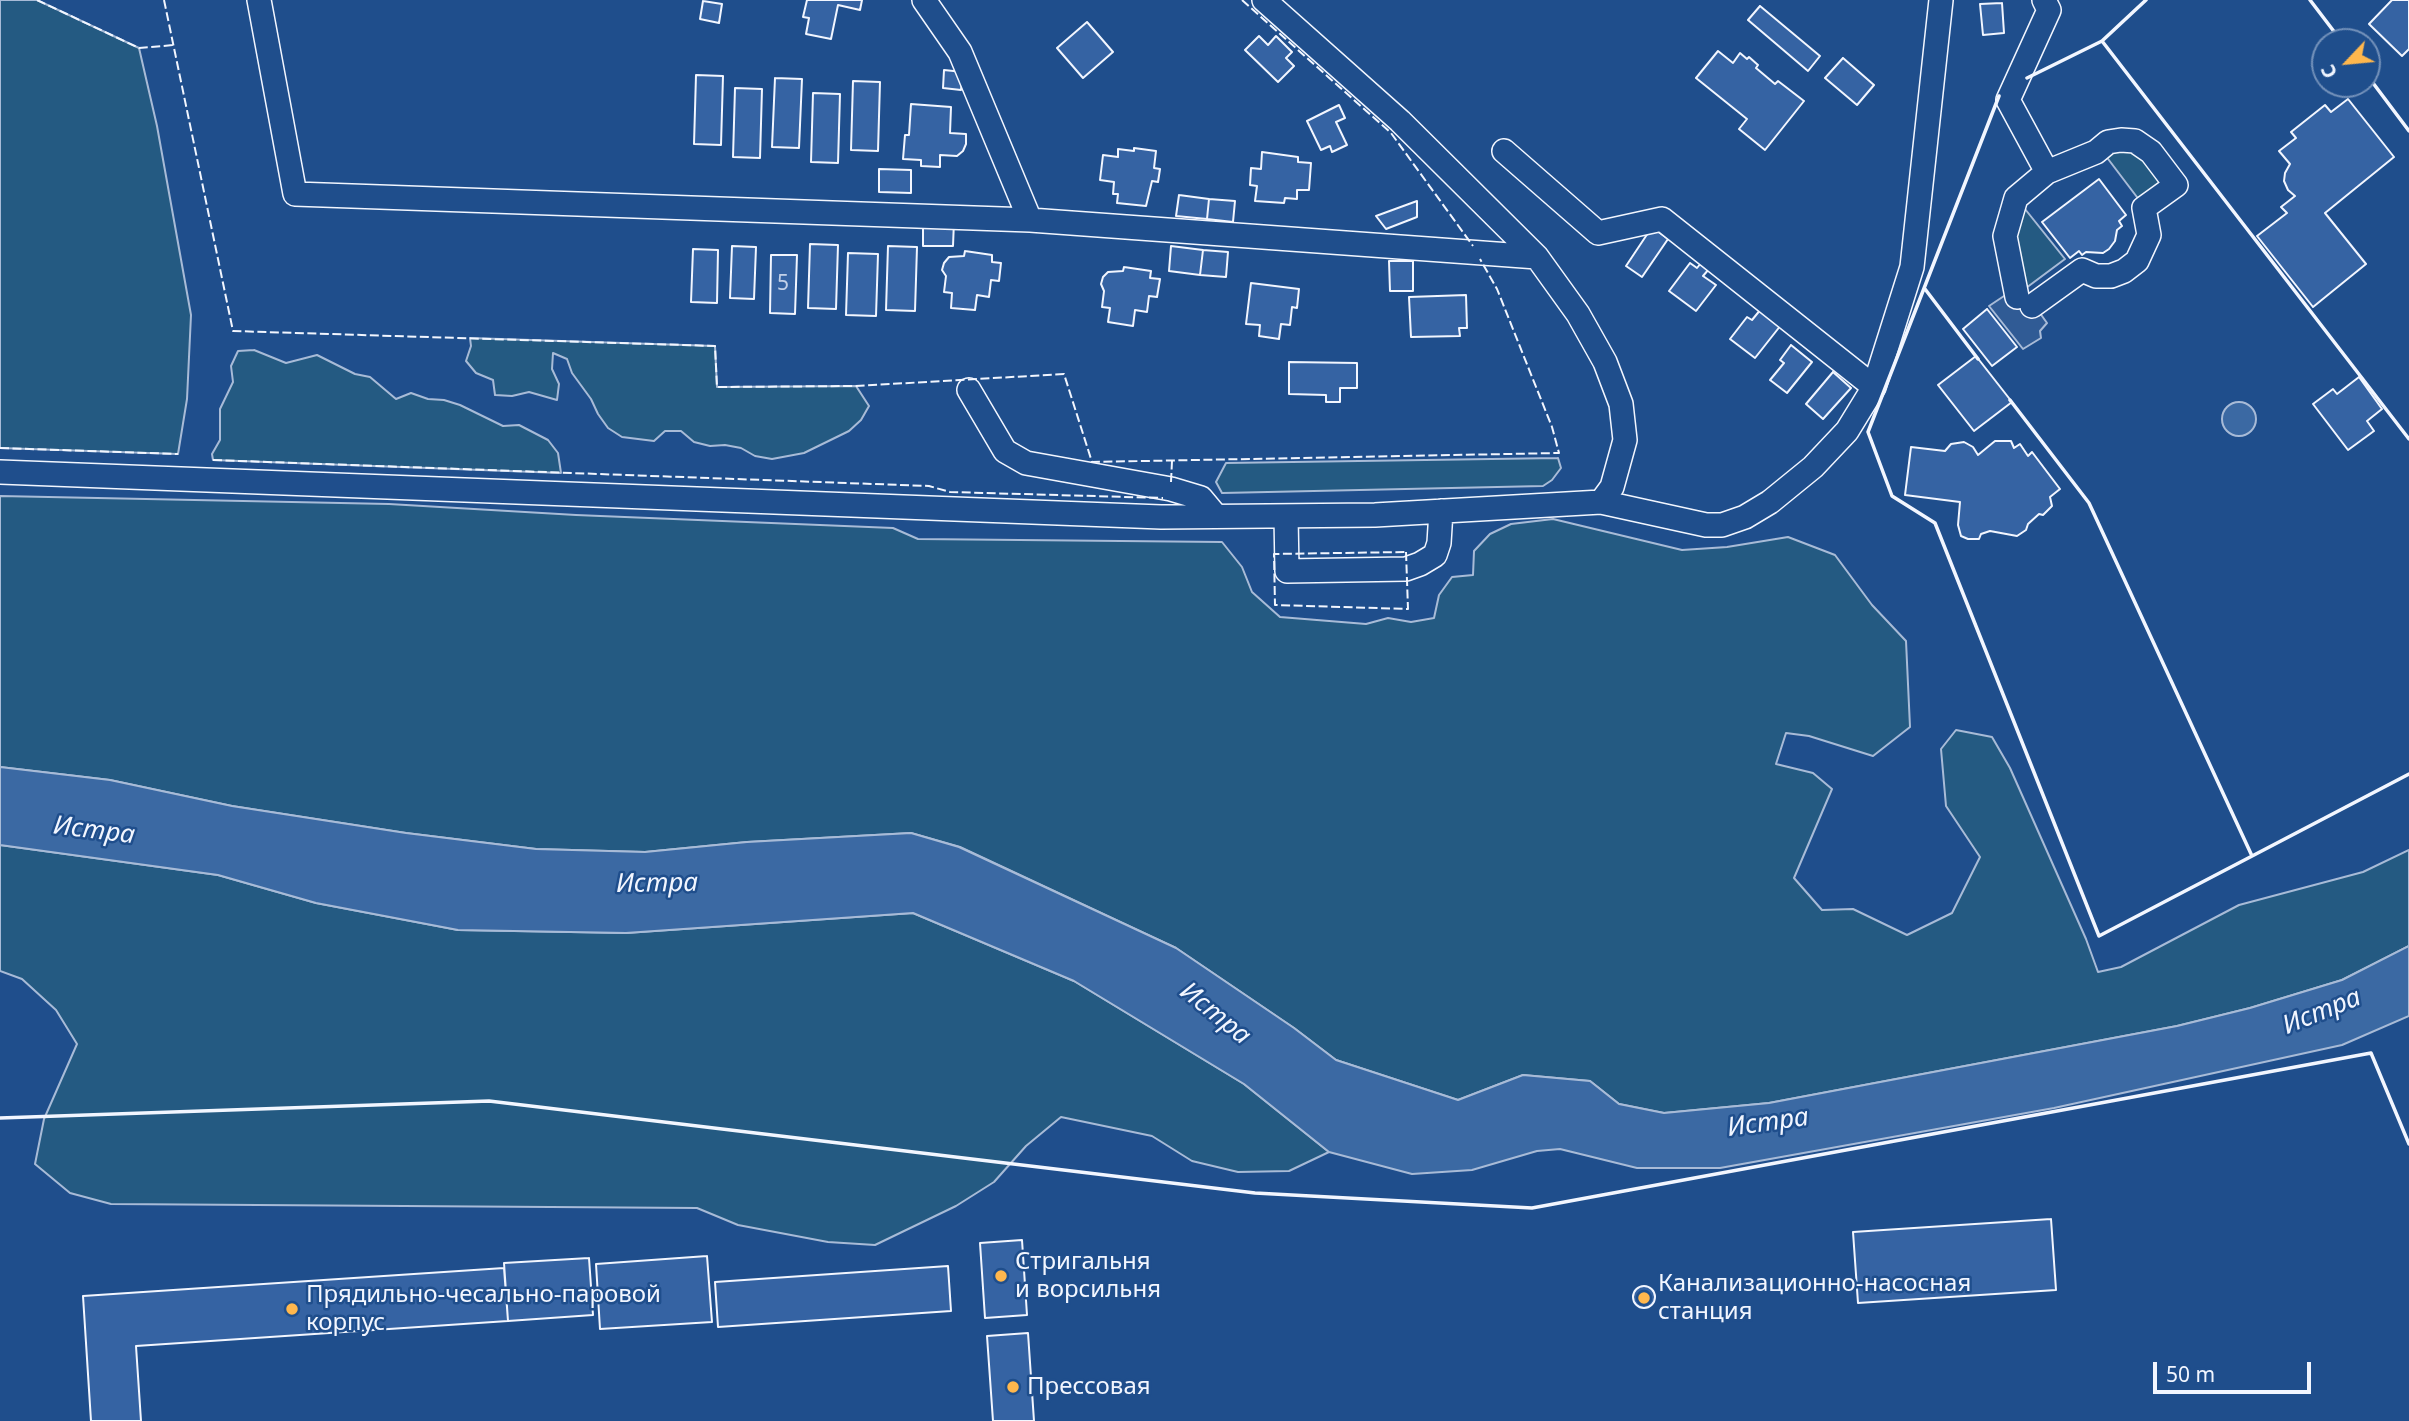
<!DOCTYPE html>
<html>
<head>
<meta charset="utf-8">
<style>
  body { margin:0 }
  #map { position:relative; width:2409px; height:1421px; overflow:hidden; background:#1f4e8c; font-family:"Noto Sans",sans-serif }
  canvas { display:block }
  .north { position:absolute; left:2311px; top:28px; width:70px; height:70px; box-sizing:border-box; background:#1f4e8c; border:2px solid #7391ba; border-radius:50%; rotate:244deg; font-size:19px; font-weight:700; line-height:28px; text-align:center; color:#f2f6ff }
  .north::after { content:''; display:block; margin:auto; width:24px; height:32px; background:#ffb74d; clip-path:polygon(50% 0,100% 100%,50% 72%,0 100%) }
  .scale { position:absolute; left:2153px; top:1362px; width:158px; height:32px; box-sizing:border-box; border:4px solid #f2f6ff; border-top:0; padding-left:9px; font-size:21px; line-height:24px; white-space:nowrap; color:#f2f6ff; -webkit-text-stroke:5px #1f4e8c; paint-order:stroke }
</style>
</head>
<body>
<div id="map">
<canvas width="2409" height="1421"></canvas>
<div class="north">С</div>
<div class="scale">50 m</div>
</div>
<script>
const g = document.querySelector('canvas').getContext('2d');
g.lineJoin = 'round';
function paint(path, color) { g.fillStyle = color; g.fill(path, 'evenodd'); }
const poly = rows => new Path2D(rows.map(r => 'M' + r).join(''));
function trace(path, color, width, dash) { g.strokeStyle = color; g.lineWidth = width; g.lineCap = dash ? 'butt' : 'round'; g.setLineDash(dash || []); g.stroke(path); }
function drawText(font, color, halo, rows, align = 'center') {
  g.font = font + ' "Noto Sans",sans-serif'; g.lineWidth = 5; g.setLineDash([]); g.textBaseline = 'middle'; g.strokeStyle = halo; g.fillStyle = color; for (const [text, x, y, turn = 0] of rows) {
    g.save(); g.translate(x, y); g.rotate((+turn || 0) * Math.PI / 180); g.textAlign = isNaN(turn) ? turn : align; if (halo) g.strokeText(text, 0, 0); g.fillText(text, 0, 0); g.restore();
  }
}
const green = poly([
  [0,0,37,0,139,48,157,126,191,315,187,399,178,454,0,448,0,0],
  [2137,146,2171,186,2143,205,2102,151,2137,146],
  [2025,209,2065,259,2022,291,2013,235,2018,217,2025,209],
  [470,338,715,346,717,387,856,386,869,406,861,420,849,431,804,453,772,459,755,456,741,448,725,445,710,446,694,442,681,431,665,431,654,441,622,437,608,428,598,414,591,399,572,373,567,359,553,353,552,369,559,384,557,400,529,392,512,396,495,395,493,380,476,373,466,361,471,346,470,338],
  [254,350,286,363,317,355,355,374,370,377,396,399,411,393,428,399,444,400,460,405,503,426,519,425,548,440,558,453,561,473,213,460,212,454,220,440,220,409,233,382,231,366,238,351,254,350],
  [1558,458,1561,468,1552,480,1543,486,1222,493,1216,482,1226,463,1558,458],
  [0,496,389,504,576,515,893,528,918,539,1222,542,1242,567,1252,592,1280,617,1366,624,1388,618,1411,622,1434,618,1439,595,1452,577,1473,575,1474,551,1490,534,1511,524,1553,519,1682,550,1727,547,1788,537,1835,555,1872,605,1906,641,1910,727,1873,756,1809,736,1786,733,1776,764,1813,773,1832,789,1794,878,1822,910,1853,909,1907,935,1952,913,1980,857,1946,806,1941,749,1956,730,1992,737,2010,768,2086,939,2098,972,2121,967,2239,905,2363,872,2409,850,2409,946,2342,980,2250,1008,2177,1026,1769,1103,1664,1113,1619,1104,1590,1081,1523,1075,1458,1100,1336,1060,1294,1028,1176,948,960,847,911,833,747,842,645,852,536,849,406,833,232,806,110,780,0,767,0,496],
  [0,845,218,875,316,903,458,930,626,933,913,913,1074,981,1244,1084,1329,1152,1289,1171,1238,1172,1192,1161,1152,1136,1061,1117,1026,1146,994,1182,956,1206,875,1245,828,1242,738,1225,697,1208,111,1204,70,1193,35,1164,44,1119,77,1044,56,1010,22,979,0,971,0,845]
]);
paint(green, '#245a82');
trace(green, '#a8bbd7', 2);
const parking = poly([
  [2010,292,2037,309,2047,323,2040,331,2041,338,2023,349,1989,306,2010,292]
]);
paint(parking, '#305b95');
trace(parking, '#a8bbd7', 2);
const water = poly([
  '2222 419a17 17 0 1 1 34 0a17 17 0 1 1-34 0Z',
  [0,767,110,780,232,806,406,833,536,849,645,852,747,842,911,833,959,847,1176,948,1294,1028,1336,1060,1458,1100,1523,1075,1590,1081,1619,1104,1664,1113,1769,1103,2177,1026,2250,1008,2342,980,2409,946,2409,1016,2342,1045,2054,1108,1720,1168,1637,1168,1560,1149,1537,1151,1472,1170,1412,1174,1329,1152,1244,1084,1074,981,913,913,626,933,458,930,316,903,218,875,0,845,0,767]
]);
paint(water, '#3b69a3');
trace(water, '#a8bbd7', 2);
const building = poly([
  [807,0,862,0,860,10,838,5,831,39,806,34,809,18,803,17,807,0],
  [2392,0,2409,0,2409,49,2402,56,2369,24,2392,0],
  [703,1,722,4,719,23,700,19,703,1],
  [2002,3,2004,33,1983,35,1980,4,2002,3],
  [1760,6,1820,56,1808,71,1748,20,1760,6],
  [1087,22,1113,52,1083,78,1057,48,1087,22],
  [1259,36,1268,45,1276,36,1292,52,1286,58,1294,66,1278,82,1245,50,1259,36],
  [1718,51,1733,63,1740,53,1747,59,1749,57,1758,65,1756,68,1775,84,1778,81,1804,101,1765,150,1739,129,1747,119,1696,78,1718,51],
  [1843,58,1874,85,1857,105,1825,78,1843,58],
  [944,70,963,72,961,90,943,88,944,70],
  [696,75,723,76,721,145,694,144,696,75],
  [775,78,802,79,799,148,772,147,775,78],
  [853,81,880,82,878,151,851,150,853,81],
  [735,88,762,89,760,158,733,157,735,88],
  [813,93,840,94,838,163,811,162,813,93],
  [2348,99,2394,157,2325,213,2366,264,2313,307,2257,236,2287,213,2281,207,2295,196,2288,190,2284,181,2285,173,2290,164,2279,151,2296,138,2291,132,2325,105,2331,112,2348,99],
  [911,104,951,107,950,133,966,134,966,144,963,151,957,156,940,155,940,167,921,166,921,160,903,159,905,135,909,135,911,104],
  [1339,105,1345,118,1336,122,1347,145,1332,152,1330,146,1321,150,1307,121,1339,105],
  [1134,148,1156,151,1154,168,1160,169,1158,182,1152,181,1146,206,1117,203,1118,194,1113,194,1114,182,1100,180,1103,155,1118,157,1118,149,1134,151,1134,148],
  [1262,152,1298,157,1298,162,1311,163,1309,190,1297,190,1297,199,1285,198,1284,203,1255,201,1257,186,1250,185,1251,168,1261,169,1262,152],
  [879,169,911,170,911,193,879,192,879,169],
  [2099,179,2126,215,2119,221,2122,226,2117,230,2115,241,2109,249,2103,253,2086,252,2082,255,2079,251,2070,258,2042,222,2099,179],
  [1179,195,1209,199,1207,219,1176,216,1179,195],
  [1209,199,1235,201,1233,222,1207,219,1209,199],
  [1417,201,1417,217,1386,229,1376,216,1417,201],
  [923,220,954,221,953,246,923,246,923,220],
  [1652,227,1668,239,1642,277,1626,266,1652,227],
  [810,244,838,245,836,309,808,308,810,244],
  [732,246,756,247,754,299,730,298,732,246],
  [888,246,917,247,915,311,886,310,888,246],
  [1171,246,1203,250,1200,275,1169,271,1171,246],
  [693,249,718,250,717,303,691,302,693,249],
  [1203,250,1228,252,1226,277,1200,275,1203,250],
  [965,251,992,255,992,262,1001,263,999,281,991,280,989,297,977,295,975,310,951,308,952,293,944,292,946,276,942,270,944,263,949,257,964,256,965,251],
  [848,253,878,254,876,316,846,315,848,253],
  [771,255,797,255,795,314,770,313,771,255],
  [1389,261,1413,261,1413,291,1390,291,1389,261],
  [1690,263,1697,268,1701,263,1709,269,1703,276,1716,285,1696,311,1669,291,1690,263],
  [1124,267,1151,271,1150,278,1160,279,1157,297,1149,296,1147,312,1135,310,1133,326,1108,322,1110,308,1102,307,1104,291,1101,284,1103,277,1108,272,1123,271,1124,267],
  [1251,283,1299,289,1297,308,1292,307,1290,325,1281,324,1279,339,1259,336,1260,325,1246,324,1251,283],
  [1466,295,1467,328,1459,328,1460,336,1411,337,1409,297,1466,295],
  [1761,309,1781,325,1755,358,1730,339,1747,317,1752,320,1761,309],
  [1987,309,2017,347,1992,366,1963,329,1987,309],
  [1791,345,1812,362,1787,393,1770,380,1784,363,1780,360,1791,345],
  [1976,356,2012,402,1974,431,1938,385,1976,356],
  [1289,362,1357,363,1357,388,1340,388,1340,402,1326,402,1326,395,1289,394,1289,362],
  [1833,372,1851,388,1823,419,1806,404,1833,372],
  [2359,377,2382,409,2367,421,2374,431,2348,450,2313,404,2333,389,2337,394,2359,377],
  [1995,441,2011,441,2014,448,2020,444,2028,456,2032,452,2060,489,2050,497,2052,506,2043,515,2039,514,2028,524,2026,530,2017,536,1990,531,1981,534,1979,539,1968,539,1961,536,1958,525,1960,502,1905,495,1911,447,1945,451,1951,444,1964,442,1973,447,1978,455,1995,441],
  [2051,1219,2056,1290,1858,1303,1853,1232,2051,1219],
  [1022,1240,1027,1315,985,1318,980,1243,1022,1240],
  [707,1256,712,1322,600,1329,596,1264,707,1256],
  [589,1258,593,1315,508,1321,504,1263,589,1258],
  [948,1266,951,1311,718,1327,715,1282,948,1266],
  [504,1268,508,1321,136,1346,141,1421,91,1421,83,1296,504,1268],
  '1633 1297a11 11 0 1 1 22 0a11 11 0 1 1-22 0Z',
  [1028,1333,1034,1421,993,1421,987,1336,1028,1333]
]);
paint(building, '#3563a3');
trace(building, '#f2f6ff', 2);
const minor = poly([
  [259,0,295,194,1030,220,1537,257],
  [924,0,960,52,1030,220],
  [1264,0,1400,121,1537,257,1578,314,1605,362,1621,404,1625,440,1612,487,1601,502],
  [1504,151,1598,233,1662,219,1874,387],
  [2017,297,2005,236,2016,198,2047,172,2008,100,2049,10,2044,0],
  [2032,306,2082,270,2096,276,2111,276,2124,271,2137,261,2149,235,2144,208,2176,185,2151,152,2135,141,2121,140,2108,142,2096,152,2047,172],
  [969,390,1005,451,1026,463,1171,489,1201,498,1216,516],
  [0,472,1161,517,1375,515,1601,502,1706,525,1722,525,1745,517,1770,502,1813,467,1847,431,1874,387,1912,267,1941,0],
  [1286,516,1287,571,1406,569,1420,564,1435,555,1439,543,1441,511]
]);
trace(minor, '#f2f6ff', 26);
trace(minor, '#1f4e8c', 23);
trace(poly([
  [37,0,139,48,174,45],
  [164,0,233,331,715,346,717,387,856,386,1064,374,1092,462,1559,453,1552,427,1497,289,1480,259],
  [1242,0,1391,133,1473,246],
  [0,448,178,454],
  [213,460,929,486,950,492,1163,498],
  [1171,482,1172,461],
  [1406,552,1408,609,1275,605,1274,554,1406,552]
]), '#f2f6ff', 2, [9, 3.5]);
trace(poly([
  [2310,0,2342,42],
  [2102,41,2409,439],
  [2367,75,2409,131],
  [2027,78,2102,41,2146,0],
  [1999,96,1868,432,1892,496,1935,523,2099,936,2409,774],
  [1925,289,1978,359],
  [2010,400,2089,503,2252,856],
  [0,1118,489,1101,1255,1193,1532,1208,2371,1053,2409,1144]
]), '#f2f6ff', 3.5);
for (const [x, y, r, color] of [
  [1001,1276,7,"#ffb74d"],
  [1644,1298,7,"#ffb74d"],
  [292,1309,7,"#ffb74d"],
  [1013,1387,7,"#ffb74d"]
]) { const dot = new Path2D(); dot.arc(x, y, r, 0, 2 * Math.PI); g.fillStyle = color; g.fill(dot); trace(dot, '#1f4e8c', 2.5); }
drawText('21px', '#c3d1e8', null, [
  ["5",783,284]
]);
drawText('24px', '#f2f6ff', '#1f4e8c', [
  ["Стригальня",1015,1262],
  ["и ворсильня",1015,1290],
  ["Канализационно-насосная",1658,1284],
  ["станция",1658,1312],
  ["Прядильно-чесально-паровой",306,1295],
  ["корпус",306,1323],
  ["Прессовая",1027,1387]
], 'left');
drawText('italic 26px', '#f2f6ff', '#1f4e8c', [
  ["Истра",94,831,7],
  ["Истра",657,884,-1],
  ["Истра",2322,1012,-22],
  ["Истра",1215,1014,39],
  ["Истра",1768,1123,-8]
]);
</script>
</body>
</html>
